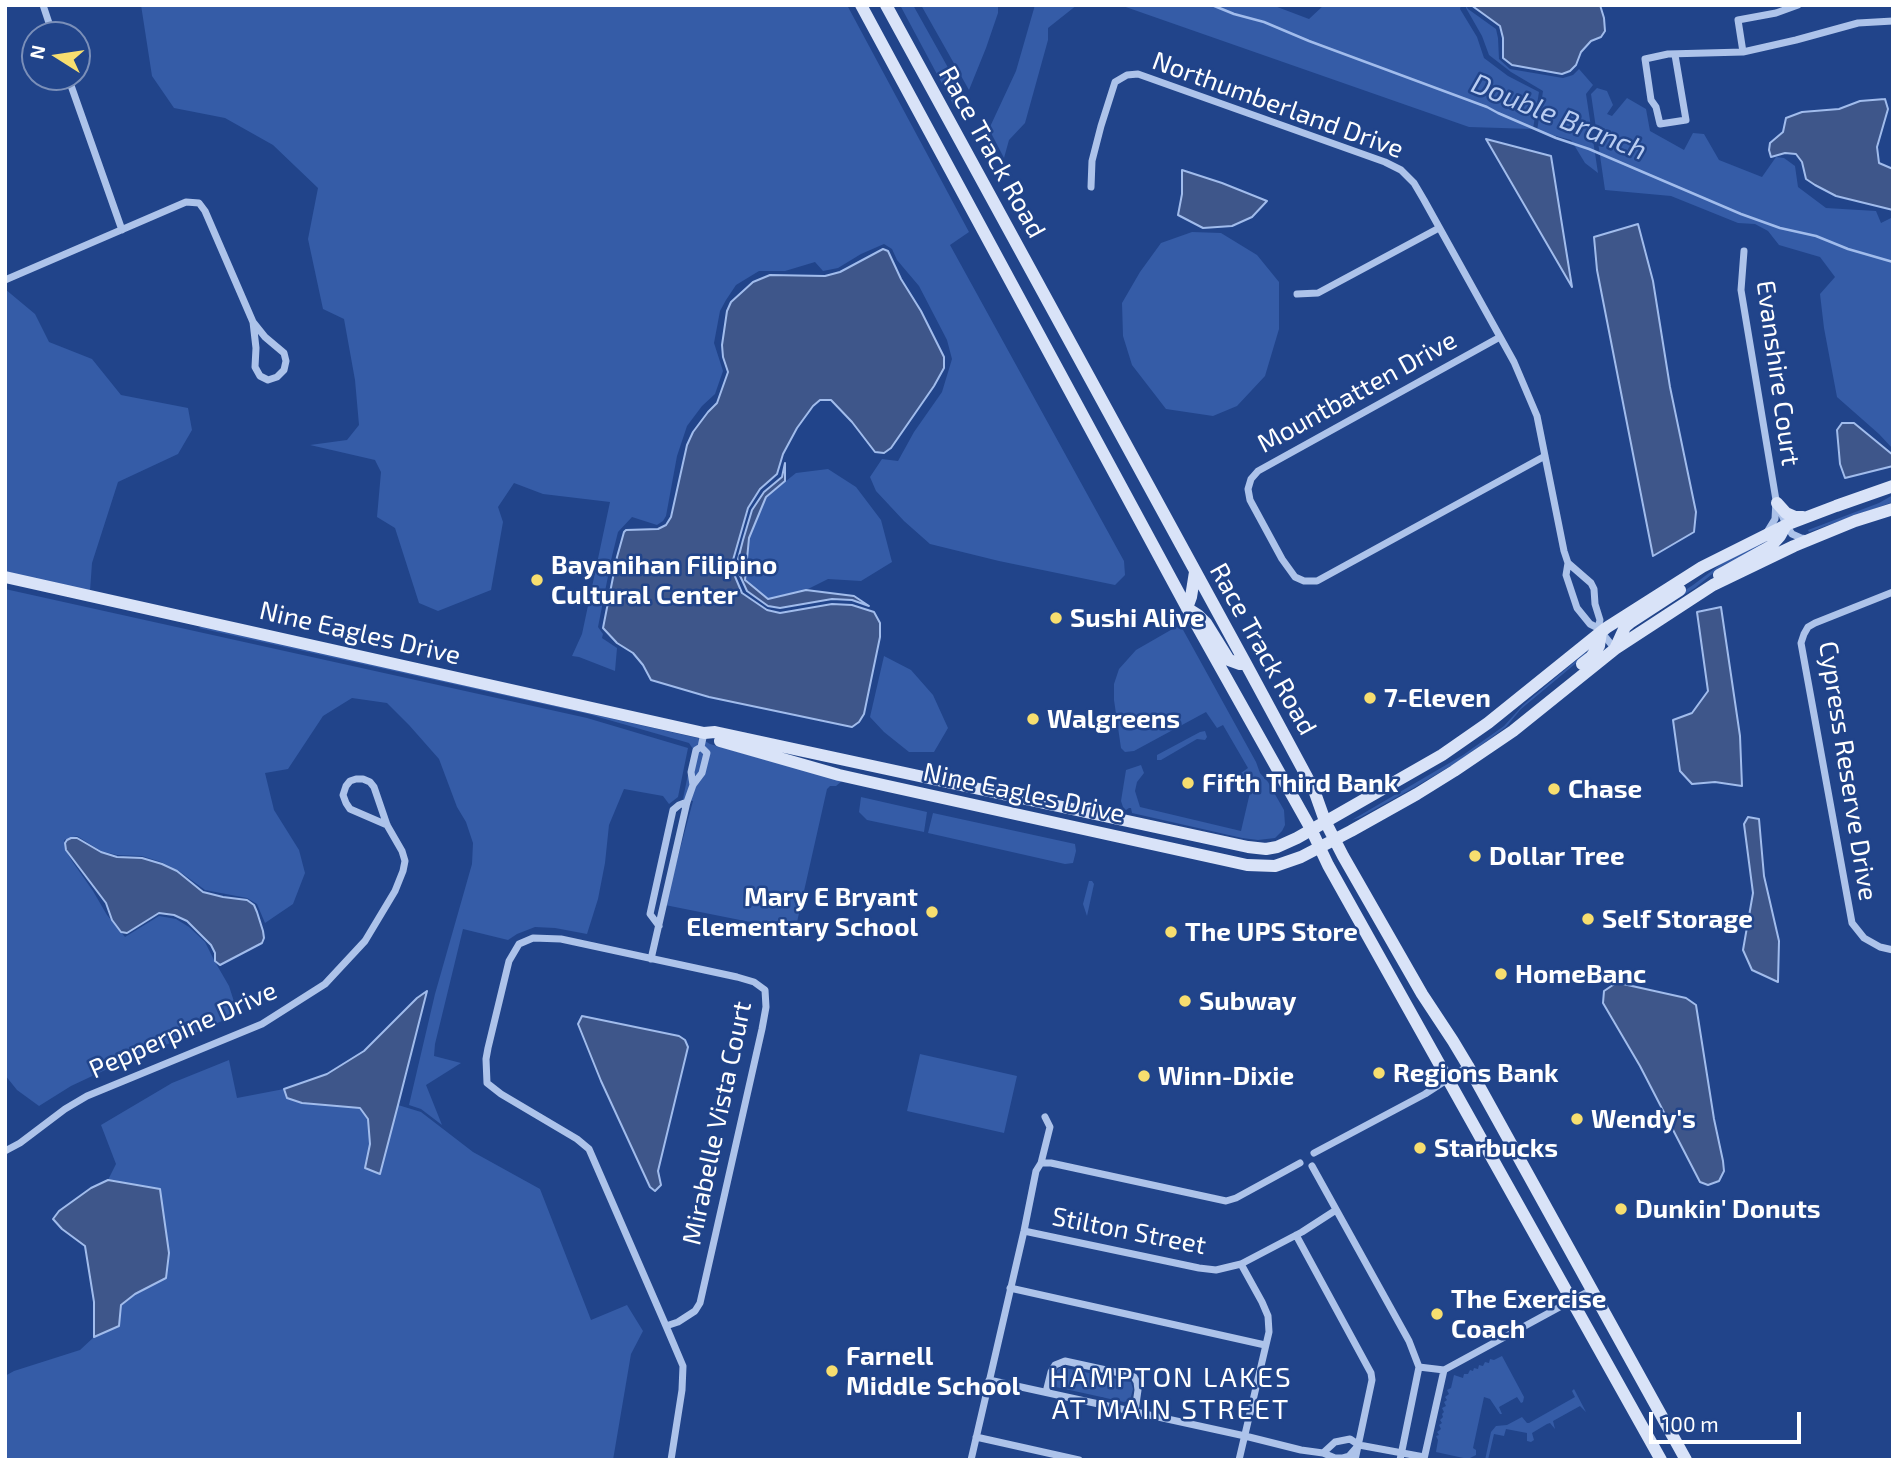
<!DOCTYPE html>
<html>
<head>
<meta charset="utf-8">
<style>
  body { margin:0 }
  #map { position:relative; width:1898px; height:1465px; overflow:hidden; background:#21448a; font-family:"Exo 2",sans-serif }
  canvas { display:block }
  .frame { position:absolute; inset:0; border:7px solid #fff; pointer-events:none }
  .north { position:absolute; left:21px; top:21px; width:70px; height:70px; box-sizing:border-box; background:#21448a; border:2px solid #7a8fb9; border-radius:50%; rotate:282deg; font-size:19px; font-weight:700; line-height:28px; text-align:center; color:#fff }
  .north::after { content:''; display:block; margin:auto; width:24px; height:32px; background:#f7de6f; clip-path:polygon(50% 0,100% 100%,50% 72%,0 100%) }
  .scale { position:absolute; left:1649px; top:1412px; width:152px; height:32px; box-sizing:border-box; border:4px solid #fff; border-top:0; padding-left:9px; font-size:21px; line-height:24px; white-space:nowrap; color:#fff; -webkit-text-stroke:5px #21448a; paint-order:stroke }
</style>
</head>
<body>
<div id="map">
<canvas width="1898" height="1465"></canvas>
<div class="frame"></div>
<div class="north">N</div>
<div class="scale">100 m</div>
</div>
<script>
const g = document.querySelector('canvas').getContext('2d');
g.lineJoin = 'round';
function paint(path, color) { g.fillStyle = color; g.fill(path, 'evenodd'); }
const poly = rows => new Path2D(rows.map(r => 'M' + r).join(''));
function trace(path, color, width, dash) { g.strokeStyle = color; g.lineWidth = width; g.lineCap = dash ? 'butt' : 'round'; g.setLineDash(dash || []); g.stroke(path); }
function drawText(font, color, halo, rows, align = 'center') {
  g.font = font + ' "Exo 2",sans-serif'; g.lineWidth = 5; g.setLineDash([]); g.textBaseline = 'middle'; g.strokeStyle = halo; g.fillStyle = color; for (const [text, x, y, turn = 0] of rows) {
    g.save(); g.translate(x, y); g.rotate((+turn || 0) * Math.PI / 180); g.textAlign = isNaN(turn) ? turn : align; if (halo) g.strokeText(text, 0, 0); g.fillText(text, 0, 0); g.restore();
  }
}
paint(poly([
  [141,5,847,5,969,232,950,245,1124,561,1125,575,1115,585,999,561,930,544,904,521,876,491,870,477,882,459,898,461,914,432,942,392,952,359,947,340,919,286,897,260,892,249,884,244,861,254,838,268,823,271,815,262,785,271,759,271,736,285,726,300,720,311,714,343,723,371,715,394,702,406,687,426,677,456,666,516,663,521,657,525,632,517,618,532,612,556,598,627,603,634,602,638,617,648,615,671,579,657,572,656,582,634,610,502,543,494,514,483,498,507,503,522,491,590,438,611,419,603,395,528,377,517,381,472,375,460,310,445,347,440,359,425,355,380,344,319,323,309,308,239,318,188,273,145,225,118,174,108,152,76],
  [900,5,913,5,965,98,954,106],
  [921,5,998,5,998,13,986,48,969,90],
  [1035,5,1077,5,1048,28,1048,40,1025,123,1009,140,1004,158,989,129,1016,71],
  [1120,5,1272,5,1309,19,1324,5,1461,5,1460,9,1477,37,1484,58,1508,76,1539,92,1533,129,1469,127],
  [1466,5,1468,9,1496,29,1498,38,1499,59,1510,69,1563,78,1573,75,1579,69,1593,85,1586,94,1598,173,1585,163,1571,140,1537,131,1543,91,1511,72,1489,55,1482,36,1466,8],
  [1597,88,1607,91,1613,105,1607,114,1612,116,1627,98,1646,109,1650,131,1684,150,1693,133,1704,134,1719,160,1762,177,1776,157,1784,158,1795,166,1798,187,1826,208,1876,211,1881,223,1893,217,1893,449,1879,434,1837,397,1824,328,1820,294,1835,277,1820,257,1779,245,1768,231,1755,224,1738,223,1671,196,1605,190,1591,94],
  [1192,232,1221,233,1257,255,1279,282,1279,329,1265,376,1237,406,1213,416,1166,409,1132,365,1123,336,1122,303,1140,272,1161,243],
  [5,289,35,314,49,342,92,359,121,395,188,408,192,430,178,454,118,482,92,563,90,591,5,572],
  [828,469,856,487,881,520,892,562,861,581,828,579,806,590,768,599,745,580,749,538,766,497,796,473],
  [1893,495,1893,502,1809,532,1808,530,1879,503],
  [1760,544,1762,547,1722,566,1695,588,1672,602,1656,609,1693,585,1721,564],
  [5,589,587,718,688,748,678,797,669,804,663,796,624,789,609,825,605,863,598,899,587,934,555,928,535,927,517,934,508,940,463,929,435,1044,434,1056,461,1063,426,1085,442,1125,421,1109,409,1105,435,994,472,864,473,843,466,822,457,807,439,759,409,725,387,703,352,698,323,716,288,769,265,773,274,810,299,850,305,873,293,904,265,923,257,904,247,898,205,890,179,871,161,862,142,856,117,855,101,851,77,836,64,840,65,849,72,861,93,891,107,915,125,937,159,916,176,919,189,927,205,942,214,960,229,986,238,1014,183,1038,120,1063,71,1086,39,1106,17,1090,5,1075],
  [202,626,702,739,710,744,842,781,836,786,830,786,827,789,795,931,665,905,693,801,683,799,693,749,689,743,588,714,199,628],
  [1176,627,1182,628,1256,762,1260,773,1268,782,1284,810,1285,825,1282,831,1275,838,1258,840,1242,838,1132,813,1131,808,1129,808,1126,810,1123,807,1121,801,1126,770,1141,765,1144,773,1137,782,1135,791,1140,807,1241,831,1252,784,1245,782,1241,773,1248,768,1223,725,1217,728,1206,712,1134,751,1125,752,1121,748,1114,700,1114,684,1119,669,1136,650],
  [1585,653,1587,654,1521,709,1506,727,1495,735,1459,761,1415,787,1361,817,1352,820,1463,755,1504,726,1523,705],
  [884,656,911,670,933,695,948,728,934,752,909,752,884,732,870,717],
  [1205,731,1207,737,1205,740,1197,739,1161,760,1157,760,1157,755,1200,732],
  [861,797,927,812,924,832,867,820,859,812],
  [933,813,1075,844,1076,851,1073,863,1065,864,928,833],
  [1089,881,1092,881,1094,884,1087,916,1083,904],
  [920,1054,1017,1076,1004,1133,907,1111],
  [229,1060,237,1098,284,1089,287,1098,302,1103,360,1108,368,1118,370,1143,365,1168,380,1173,398,1105,421,1112,473,1152,540,1189,591,1320,627,1305,643,1331,631,1354,613,1460,5,1460,5,1376,14,1371,80,1350,94,1337,118,1326,121,1305,135,1294,166,1278,160,1190,108,1180,116,1164,101,1125,172,1083],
  [1502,1356,1524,1397,1523,1402,1521,1403,1517,1397,1499,1407,1502,1414,1500,1414,1490,1399,1484,1397,1473,1448,1476,1450,1476,1455,1468,1459,1436,1452,1438,1440,1436,1436,1439,1435,1437,1432,1441,1429,1439,1425,1442,1423,1440,1420,1443,1417,1442,1414,1444,1412,1442,1408,1446,1406,1444,1402,1447,1400,1445,1397,1449,1394,1447,1390,1451,1388,1454,1375,1463,1378,1464,1374,1468,1374,1470,1370,1473,1371,1474,1368,1478,1369,1479,1365,1483,1366,1485,1362,1489,1363,1490,1359,1494,1360],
  [1061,1367,1131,1382,1133,1389,1130,1400,1124,1402,1056,1387,1055,1382,1057,1370],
  [1574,1389,1586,1412,1580,1406,1553,1421,1555,1429,1550,1423,1547,1424,1532,1433,1534,1440,1531,1442,1527,1441,1527,1433,1506,1429,1504,1436,1494,1434,1488,1460,1485,1460,1491,1432,1496,1426,1507,1425,1522,1417,1527,1423,1529,1423,1575,1397,1572,1391]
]), '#355ca7');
const water = poly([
  [1471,5,1600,5,1604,18,1605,31,1601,37,1591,41,1581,52,1576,65,1570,71,1562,74,1512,65,1503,58,1503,38,1500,26,1471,5],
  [1885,99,1888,109,1877,147,1879,163,1893,169,1893,210,1836,196,1815,185,1806,179,1802,162,1796,154,1785,153,1771,157,1769,150,1770,143,1783,132,1786,118,1802,112,1839,109,1860,101,1885,99],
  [1486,139,1551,156,1572,287,1486,139],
  [1182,170,1222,183,1267,201,1252,217,1232,226,1203,228,1178,215,1182,194,1182,170],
  [1638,224,1653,281,1670,387,1696,512,1694,532,1653,556,1597,270,1594,237,1638,224],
  [883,249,888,251,901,279,921,311,944,357,944,368,934,386,891,448,884,453,875,452,852,422,831,400,820,400,813,406,797,428,783,454,777,474,760,489,748,508,731,567,742,593,767,610,780,613,832,604,852,605,874,612,880,623,880,637,864,714,859,722,852,727,709,697,651,680,643,665,633,653,617,643,603,628,617,557,624,532,626,530,658,529,666,525,671,517,687,445,693,432,708,412,717,403,728,372,723,357,722,345,727,311,731,302,753,282,770,275,825,276,840,272,883,249],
  [1842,423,1854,423,1893,455,1893,466,1845,478,1840,464,1837,430,1842,423],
  [785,463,785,481,766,497,749,538,745,580,768,599,806,590,854,596,869,606,852,600,832,599,780,608,768,606,747,591,736,567,743,540,752,510,764,492,782,477,785,463],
  [1721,607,1740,736,1742,786,1715,782,1692,784,1680,771,1673,720,1692,713,1708,691,1697,612,1721,607],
  [1748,817,1759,819,1764,876,1779,941,1778,982,1752,970,1743,950,1753,893,1744,824,1748,817],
  [71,838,77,838,101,852,117,857,142,858,162,864,177,871,203,892,223,897,247,900,254,905,257,912,263,931,264,938,262,943,220,965,215,961,215,953,211,945,187,921,174,915,159,913,127,933,121,932,112,920,106,903,66,850,65,843,67,840,71,838],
  [1616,983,1623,984,1686,998,1696,1005,1714,1119,1723,1161,1724,1171,1719,1181,1708,1185,1700,1182,1640,1066,1603,1003,1604,991,1616,983],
  [427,991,398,1105,380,1174,365,1168,370,1144,368,1119,360,1108,302,1103,287,1098,284,1089,327,1074,364,1051,417,998,427,991],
  [582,1016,679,1036,685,1040,688,1047,658,1171,661,1185,655,1191,650,1187,601,1081,578,1024,582,1016],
  [108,1180,160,1189,169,1253,166,1278,135,1294,121,1305,119,1326,94,1337,94,1302,85,1246,62,1229,53,1219,59,1211,91,1188,108,1180]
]);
paint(water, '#3e568a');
trace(water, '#a1bcec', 2);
trace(poly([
  [1212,5,1234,14,1264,22,1309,41,1487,107,1498,113,1556,138,1589,149,1741,214,1780,228,1816,236,1848,249,1893,262]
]), '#a1bcec', 2.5);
trace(poly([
  [43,5,53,35],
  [1743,52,1796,40,1858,23,1893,21],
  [1675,55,1686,120,1660,124,1656,107,1651,100,1645,59,1668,54,1743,52,1738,20,1776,13,1798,5],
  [68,77,122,230],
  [1091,187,1092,161,1101,126,1115,82,1127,75,1138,74,1385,162,1401,170,1414,183,1424,200,1514,362,1537,416,1564,551,1568,563,1591,583,1594,589,1595,604,1600,620,1598,628],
  [1744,251,1741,290,1776,500,1775,519,1767,532],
  [5,280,186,202,199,203,205,211,253,322,265,337,284,353,286,361,284,370,277,377,268,380,260,376,255,367,256,348,253,322],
  [1297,294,1318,293,1439,228],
  [1500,337,1258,471,1251,479,1248,489,1250,500,1282,559,1295,577,1304,581,1317,581,1545,456],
  [1780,510,1786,525,1792,534,1801,538,1808,539],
  [1568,563,1566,575,1577,608,1590,624,1598,628,1615,649],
  [1893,592,1815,623,1808,627,1804,634,1801,643,1852,923,1864,938,1880,947,1893,950],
  [693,785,691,772,696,750,701,747,704,733],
  [659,926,650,914,673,810,679,805,687,802],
  [651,959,687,802,693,785,702,773,707,753,701,747],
  [5,1151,20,1143,65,1109,87,1096,262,1024,325,984,365,941,395,891,403,871,405,861,402,851,387,825,374,787,370,782,363,779,356,779,350,781,346,786,343,795,346,803,350,809,387,825],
  [1314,1153,1425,1094,1468,1066],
  [1041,1163,1050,1127,1045,1117],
  [1312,1166,1409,1341,1419,1367,1444,1370],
  [1024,1231,1199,1268,1216,1270,1241,1264,1302,1232,1336,1210],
  [1296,1235,1371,1373,1372,1380,1355,1460],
  [1010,1288,1265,1345],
  [666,1326,678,1322,695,1311,700,1303,762,1029,766,1007,765,990,754,982,737,977,561,939,533,938,519,944,509,961,488,1048,486,1059,487,1083,501,1094,577,1139,589,1149,666,1326,683,1366,682,1390,671,1460],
  [1444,1370,1591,1290],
  [989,1380,1245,1436,1301,1450,1323,1453,1335,1442,1350,1439,1359,1445,1424,1457],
  [1046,1392,1051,1372,1055,1365,1065,1361,1129,1375,1134,1377,1137,1382,1138,1390,1135,1411],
  [976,1437,1079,1460],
  [1323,1453,1335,1458,1342,1458,1349,1456,1356,1448],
  [1424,1459,1444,1370],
  [971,1460,1024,1231,1036,1171,1041,1163,1051,1163,1226,1201,1236,1198,1300,1163],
  [1239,1460,1269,1332,1268,1316,1262,1302,1241,1264],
  [1400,1460,1419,1367]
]), '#adc3ea', 7);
trace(poly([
  [861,5,1187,608,1311,829,1328,865,1661,1460],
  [886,5,1246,664,1314,790,1325,821,1343,856,1422,994,1453,1041,1468,1066,1686,1460],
  [1777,503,1786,513,1795,517,1803,517],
  [1195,572,1191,597,1187,608,1198,615,1206,623,1229,660,1240,664,1246,664],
  [1719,575,1771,546,1780,536,1786,525],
  [5,577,704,733,715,732,1248,847,1266,849,1277,847,1297,838,1442,755,1488,723,1606,628,1702,567,1786,525,1836,506,1893,486],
  [1615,649,1625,627,1631,622,1680,590],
  [1582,664,1591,657,1599,646,1601,632],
  [720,741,839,775,888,786,1247,865,1275,866,1301,857,1351,831,1417,794,1454,771,1513,731,1615,649,1713,585,1794,546,1855,521,1893,509]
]), '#d9e3f8', 12);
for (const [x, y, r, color] of [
  [537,580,7,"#f7de6f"],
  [1056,618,7,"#f7de6f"],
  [1370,698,7,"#f7de6f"],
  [1033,719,7,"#f7de6f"],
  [1188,783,7,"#f7de6f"],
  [1554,789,7,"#f7de6f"],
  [1475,856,7,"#f7de6f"],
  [932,912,7,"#f7de6f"],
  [1588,919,7,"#f7de6f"],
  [1171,932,7,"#f7de6f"],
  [1501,974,7,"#f7de6f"],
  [1185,1001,7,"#f7de6f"],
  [1379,1073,7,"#f7de6f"],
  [1144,1076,7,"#f7de6f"],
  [1577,1119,7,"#f7de6f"],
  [1420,1148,7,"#f7de6f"],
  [1621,1209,7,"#f7de6f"],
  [1437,1314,7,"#f7de6f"],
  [832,1371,7,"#f7de6f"]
]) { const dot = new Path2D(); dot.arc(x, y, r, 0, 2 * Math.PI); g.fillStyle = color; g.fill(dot); trace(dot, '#21448a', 2.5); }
drawText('26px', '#fff', '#21448a', [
  ["Northumberland Drive",1278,105,20],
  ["Race Track Road",992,152,61],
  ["Evanshire Court",1778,373,82],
  ["Mountbatten Drive",1357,392,-29],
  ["Nine Eagles Drive",360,633,13],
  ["Race Track Road",1263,649,61],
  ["Cypress Reserve Drive",1848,771,81],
  ["Nine Eagles Drive",1024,793,12],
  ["Pepperpine Drive",183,1030,-24],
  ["Mirabelle Vista Court",717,1123,-78],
  ["Stilton Street",1129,1231,11]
]);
drawText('bold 26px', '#fff', '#21448a', [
  ["Bayanihan Filipino",551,565],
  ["Cultural Center",551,595],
  ["Sushi Alive",1070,618],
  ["7-Eleven",1384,698],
  ["Walgreens",1047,719],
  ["Fifth Third Bank",1202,783],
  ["Chase",1568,789],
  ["Dollar Tree",1489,856],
  ["Mary E Bryant",918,897,"right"],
  ["Elementary School",918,927,"right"],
  ["Self Storage",1602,919],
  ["The UPS Store",1185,932],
  ["HomeBanc",1515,974],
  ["Subway",1199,1001],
  ["Regions Bank",1393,1073],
  ["Winn-Dixie",1158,1076],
  ["Wendy's",1591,1119],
  ["Starbucks",1434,1148],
  ["Dunkin' Donuts",1635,1209],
  ["The Exercise",1451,1299],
  ["Coach",1451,1329],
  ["Farnell",846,1356],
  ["Middle School",846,1386]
], 'left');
drawText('italic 28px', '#b9cdf2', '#21448a', [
  ["Double Branch",1559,117,22]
]);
g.letterSpacing = '2px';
drawText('28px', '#fff', '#21448a', [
  ["HAMPTON LAKES",1171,1378],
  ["AT MAIN STREET",1171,1410]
]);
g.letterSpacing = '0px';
</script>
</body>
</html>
